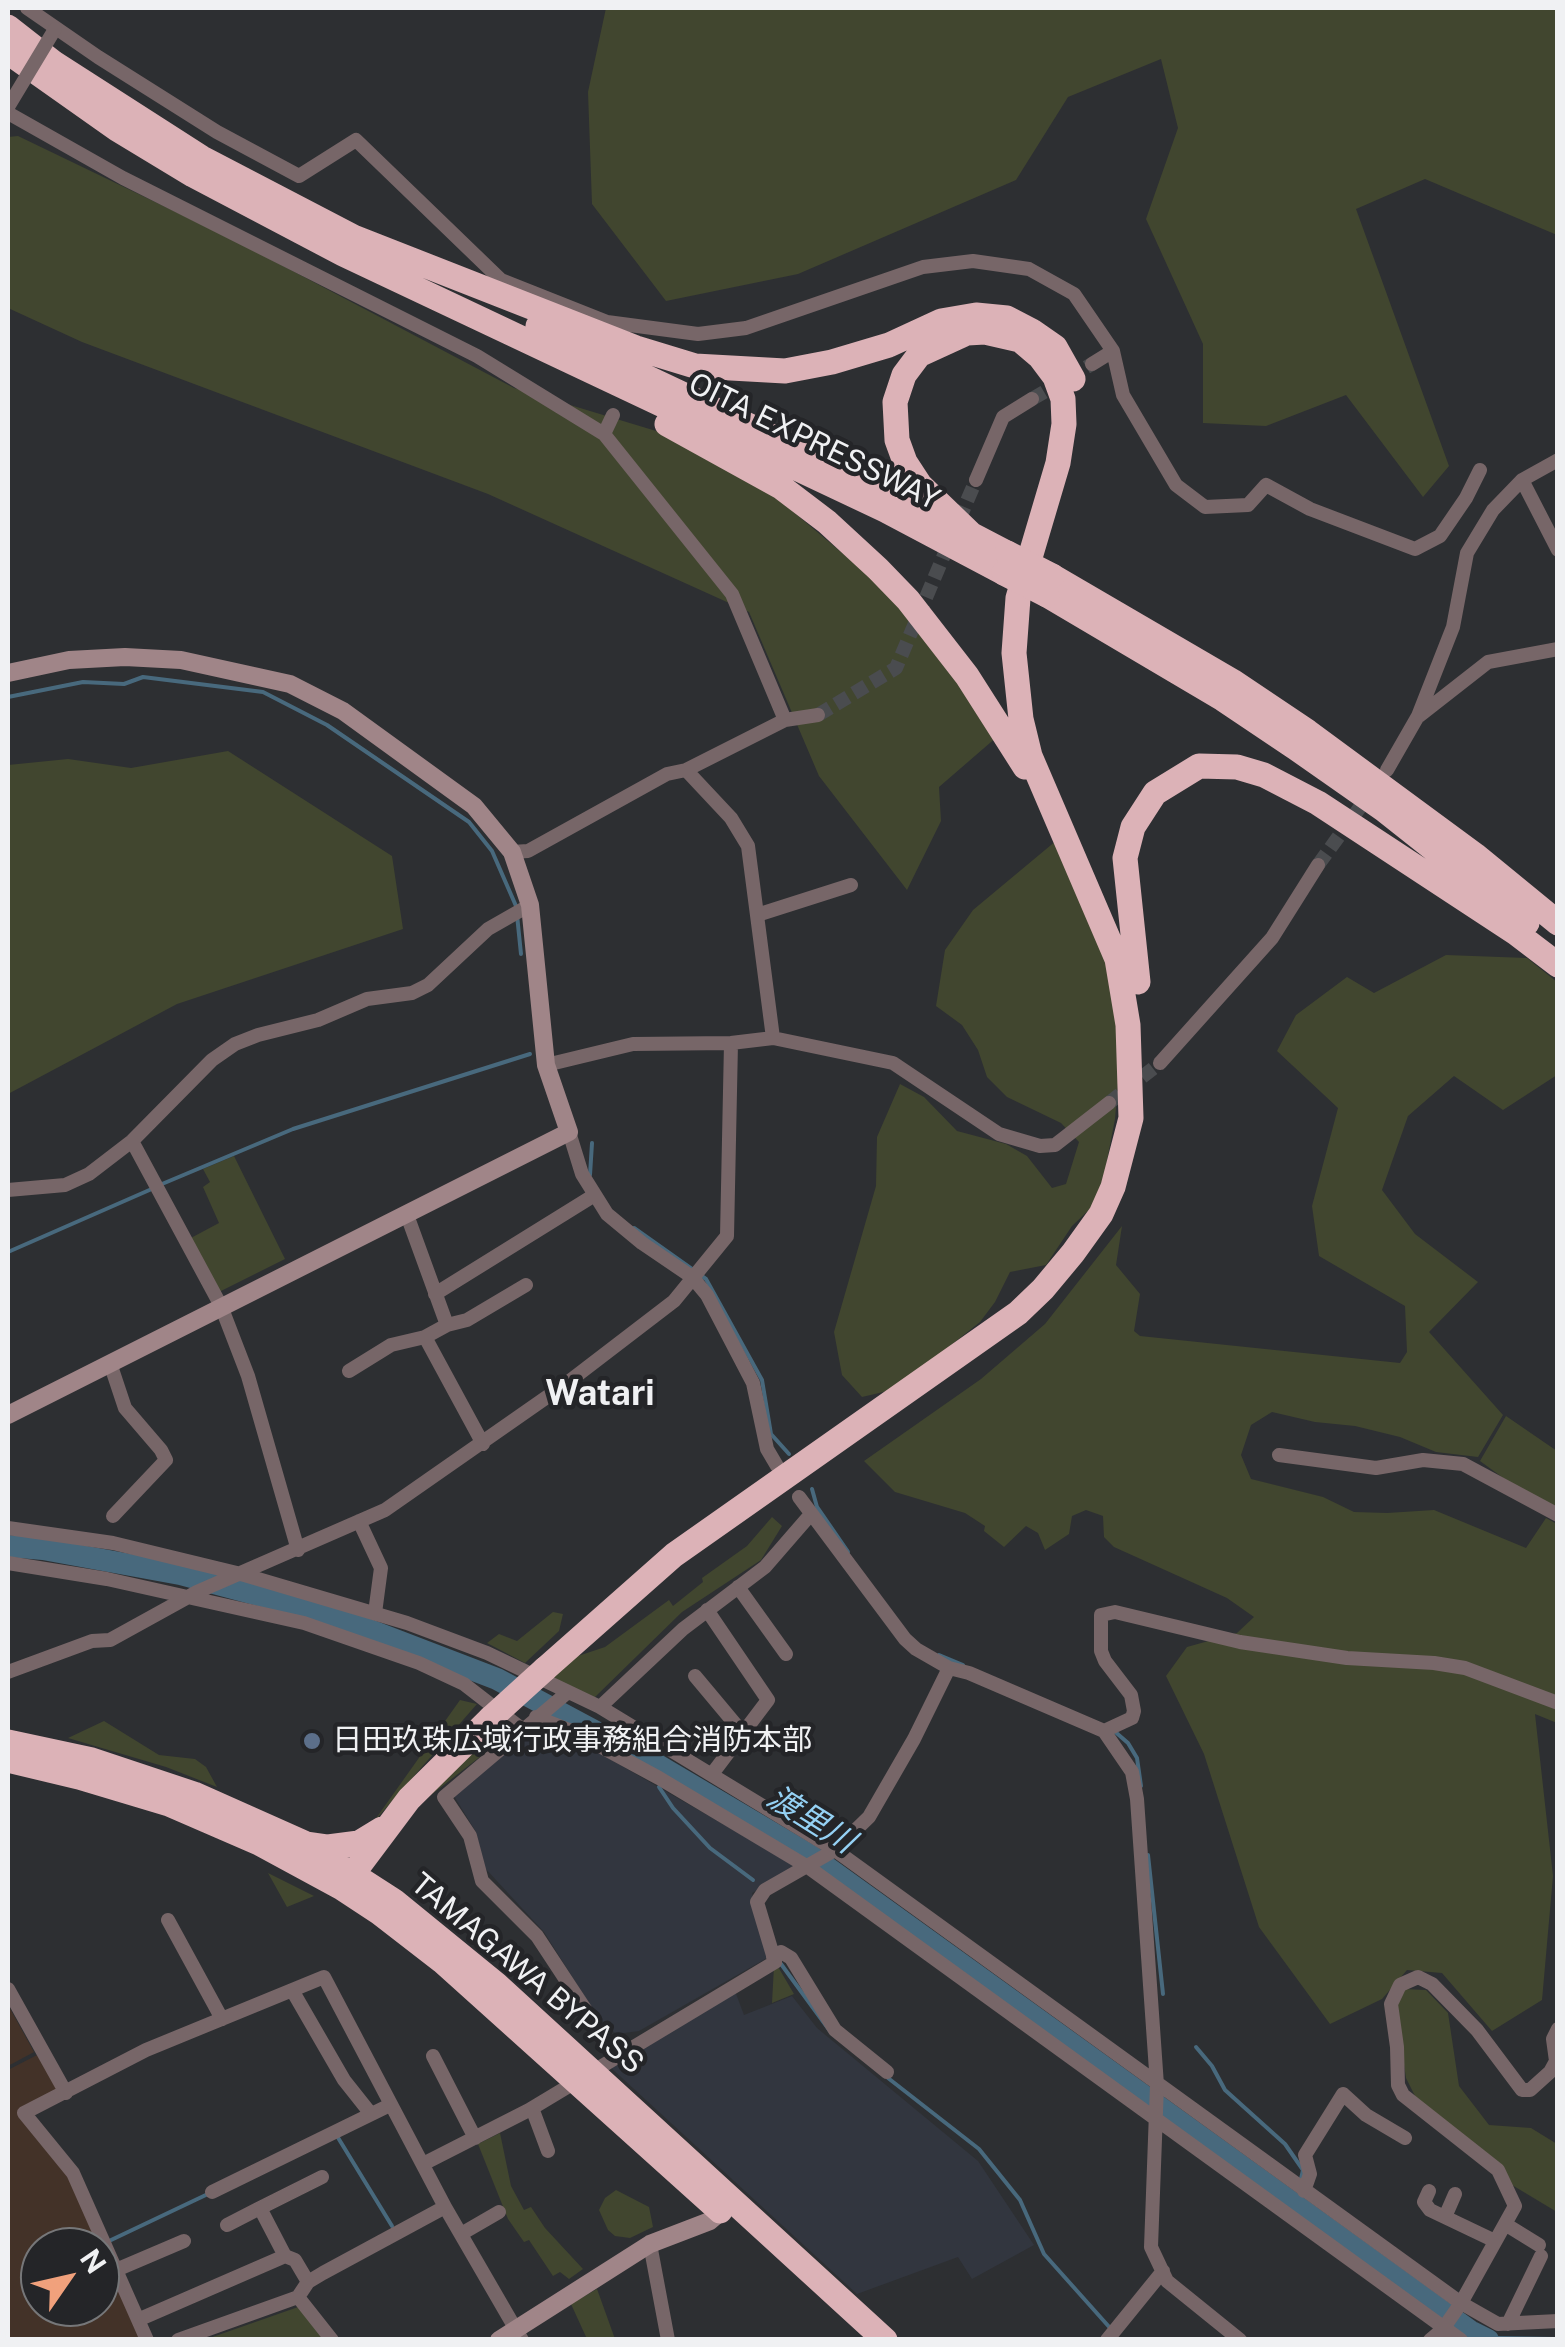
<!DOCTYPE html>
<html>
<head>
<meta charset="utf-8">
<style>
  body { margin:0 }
  #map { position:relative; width:1565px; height:2347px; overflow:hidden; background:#2d2f32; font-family:"Public Sans",sans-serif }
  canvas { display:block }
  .frame { position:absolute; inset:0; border:10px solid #f0f1f3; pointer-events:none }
  .north { position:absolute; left:20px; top:2227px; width:100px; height:100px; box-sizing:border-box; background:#242528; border:2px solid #767779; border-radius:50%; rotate:56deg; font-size:28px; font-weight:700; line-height:40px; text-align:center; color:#f0f1f3 }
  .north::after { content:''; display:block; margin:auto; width:35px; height:45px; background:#f1a17c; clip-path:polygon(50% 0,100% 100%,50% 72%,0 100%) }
</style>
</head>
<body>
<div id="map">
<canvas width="1565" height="2347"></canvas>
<div class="frame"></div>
<div class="north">N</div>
</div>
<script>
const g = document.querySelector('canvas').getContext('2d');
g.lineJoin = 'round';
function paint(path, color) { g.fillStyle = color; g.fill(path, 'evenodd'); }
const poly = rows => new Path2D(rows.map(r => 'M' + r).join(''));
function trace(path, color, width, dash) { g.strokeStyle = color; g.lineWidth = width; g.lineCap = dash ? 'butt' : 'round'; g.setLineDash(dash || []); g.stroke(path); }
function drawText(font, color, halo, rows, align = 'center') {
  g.font = font + ' "Public Sans","Noto Sans JP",sans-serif'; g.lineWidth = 9; g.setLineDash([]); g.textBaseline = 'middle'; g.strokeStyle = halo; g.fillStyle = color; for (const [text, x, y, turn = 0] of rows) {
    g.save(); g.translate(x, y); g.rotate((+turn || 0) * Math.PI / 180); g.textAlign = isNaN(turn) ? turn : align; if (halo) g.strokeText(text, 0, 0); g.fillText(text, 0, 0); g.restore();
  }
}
paint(poly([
  [538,1724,573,1738,796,1866,752,1893,767,1958,639,2031,617,2034,602,2024,544,1932,484,1867,476,1832,454,1796],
  [735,1991,744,2015,792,1996,817,2028,978,2161,1034,2245,972,2279,958,2257,857,2294,609,2066]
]), '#32363f');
paint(poly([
  [8,2005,34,2052,8,2066],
  [37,2055,59,2089,20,2111,69,2175,143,2339,8,2340,8,2070],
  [40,2247,100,2247,100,2307,40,2307]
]), '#433228');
paint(poly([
  [606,8,1557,8,1557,235,1425,179,1356,209,1449,466,1423,497,1346,395,1266,426,1203,423,1203,344,1146,219,1178,128,1161,59,1068,97,1016,180,798,274,666,301,592,204,588,92],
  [18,136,234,240,514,388,676,437,765,488,898,600,998,736,939,787,941,821,907,890,819,776,749,612,488,494,82,342,8,308,8,137],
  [228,751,392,856,403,929,177,1004,8,1094,8,765,68,759,131,768],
  [1057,840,1112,960,1123,1026,1115,1119,1104,1176,1093,1206,1072,1226,1046,1265,1010,1272,995,1302,980,1322,896,1389,862,1397,842,1375,834,1332,876,1186,877,1137,900,1084,924,1097,957,1131,1006,1144,1027,1156,1052,1188,1066,1184,1079,1142,1061,1123,1007,1097,987,1077,978,1050,962,1025,936,1006,945,950,973,910],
  [1446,955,1527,958,1557,982,1557,1075,1503,1110,1454,1076,1408,1116,1382,1190,1415,1234,1478,1282,1429,1332,1503,1415,1478,1457,1436,1452,1400,1437,1355,1426,1315,1422,1272,1412,1251,1425,1241,1455,1251,1479,1323,1497,1354,1512,1387,1513,1434,1510,1526,1548,1546,1518,1557,1524,1557,1723,1535,1714,1553,1876,1542,2000,1492,2031,1442,1973,1407,1970,1382,1999,1330,2024,1259,1927,1204,1754,1166,1676,1187,1647,1237,1633,1254,1617,1227,1598,1114,1547,1104,1537,1103,1516,1086,1510,1072,1516,1069,1534,1045,1550,1038,1533,1026,1526,1004,1547,984,1531,985,1526,965,1513,895,1492,864,1461,981,1379,1045,1324,1122,1226,1116,1265,1140,1294,1134,1331,1140,1336,1400,1363,1407,1352,1405,1306,1319,1256,1312,1206,1338,1108,1277,1051,1296,1015,1347,977,1374,993],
  [234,1156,285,1259,217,1293,189,1239,219,1223,203,1187,210,1182,203,1169],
  [1506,1416,1557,1451,1557,1508,1506,1480,1480,1461],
  [772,1517,782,1526,761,1560,682,1612,594,1698,549,1676,566,1660,605,1647,669,1600,673,1606,703,1582,702,1578,747,1546],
  [553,1612,563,1614,559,1631,525,1663,487,1643,499,1634,517,1641],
  [460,1700,477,1704,372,1824],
  [503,1719,511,1728,508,1735,422,1802],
  [104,1721,159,1755,195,1759,206,1767,217,1787,166,1767,68,1738],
  [268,1873,314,1896,287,1907],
  [777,1965,794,1994,772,2003,774,1966],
  [1403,1989,1426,1990,1448,2013,1459,2086,1489,2125,1531,2128,1557,2144,1557,2212,1512,2185,1417,2100,1406,2078,1396,2011],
  [500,2133,511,2186,524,2210,531,2207,545,2228,583,2269,569,2279,560,2272,553,2276,529,2240,524,2242,508,2219,478,2144],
  [616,2190,649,2207,653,2227,630,2238,615,2236,608,2230,599,2210,605,2198],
  [597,2289,615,2339,587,2339,571,2304],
  [301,2306,326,2340,204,2340]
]), '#41462f');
paint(poly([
  [1465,2318,1497,2336,1557,2337,1557,2339,1466,2339,1456,2333]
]), '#48697d');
trace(poly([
  [8,697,83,682,124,684,143,677,263,692,327,725,469,822,492,851,516,906],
  [517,915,521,954],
  [590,1175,592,1143],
  [162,1184,293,1129,530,1054],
  [634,1228,706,1279,762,1380,771,1434,789,1454],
  [8,1252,154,1188],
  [812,1489,817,1507,848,1552],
  [939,1655,963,1665],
  [1113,1730,1128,1743,1137,1758,1141,1786],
  [659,1787,673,1808,710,1848,753,1880],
  [1148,1855,1163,1994],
  [781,1964,830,2031],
  [1196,2047,1212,2066,1225,2090,1285,2144,1303,2170,1301,2179],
  [888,2078,979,2149,1020,2200,1044,2254,1111,2329],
  [337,2136,392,2226],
  [109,2241,210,2193]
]), '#48697d', 4);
trace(poly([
  [8,1546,43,1549,180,1574,325,1613,497,1679,654,1763,811,1856,1470,2331,1488,2340]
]), '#48697d', 22);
trace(poly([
  [1032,399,1092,364],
  [818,715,896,668,976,480],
  [1318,865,1371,792],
  [1109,1103,1160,1063]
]), '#4a4c4f', 14, [14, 7]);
trace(poly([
  [27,8,98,57,217,132,299,176,356,140,501,280,607,322,698,334,746,328,923,267,973,261,1029,269,1074,294,1113,351,1123,395,1176,485,1205,507,1248,505,1266,485,1310,509,1415,549,1440,536,1466,498,1480,470],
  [8,113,123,178,477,356,604,434,732,594,785,720],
  [1092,364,1113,351],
  [604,434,613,415],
  [976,480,1003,417,1032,399],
  [1522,480,1558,550],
  [1419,716,1488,662,1558,649],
  [686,770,731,818,748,846,773,1038],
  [1387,770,1418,716,1453,627,1467,553,1493,510,1522,480,1558,460],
  [512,852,528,851,667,774,686,770,785,720,818,715],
  [757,915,851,885],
  [1160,1063,1272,938,1318,865],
  [546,1065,633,1044,731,1043,773,1038,893,1063,999,1134,1040,1146,1055,1145,1109,1103],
  [569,1132,582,1174,607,1214,642,1243,692,1277,707,1295,753,1383,767,1449,777,1466],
  [132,1141,221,1306,248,1376,298,1550],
  [8,1190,65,1185,89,1174,132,1141,212,1060,235,1044,258,1035,318,1020,367,999,412,993,428,985,488,929,530,905],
  [407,1215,447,1325],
  [435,1294,593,1196],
  [425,1337,483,1444],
  [110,1363,125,1408,161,1450,166,1460,113,1516],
  [349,1371,391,1345,425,1337,447,1325,467,1320,526,1285],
  [1279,1455,1376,1468,1423,1460,1463,1464,1558,1515],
  [799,1497,905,1639,916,1649,949,1668,969,1673,1104,1731,1132,1772,1137,1799,1157,2085,1151,2247,1167,2281,1240,2340],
  [359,1521,381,1568,375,1613],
  [8,1528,113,1543,241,1574,407,1623,487,1653,600,1707,835,1850,1461,2303,1498,2324,1558,2321],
  [8,1563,107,1579,304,1623,419,1663,464,1684,522,1729],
  [738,1587,786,1654],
  [707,1610,768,1700,712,1774],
  [8,1672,92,1641,110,1640,197,1592,385,1510,567,1383,674,1301,727,1236,731,1043],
  [695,1676,741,1731],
  [568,1692,444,1797,470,1836,482,1881,537,1936,616,2056],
  [600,1707,683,1629,765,1567,811,1514],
  [536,1717,574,1732,659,1778,808,1867,1461,2340],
  [1104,1731,1132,1718,1134,1711,1131,1695,1105,1661,1101,1651,1101,1615,1115,1612,1240,1642,1347,1658,1434,1663,1465,1668,1558,1703],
  [168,1920,222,2019],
  [773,1957,781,1952,791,1958,835,2030,887,2072],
  [8,1989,66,2093],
  [292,1990,344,2080,371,2114],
  [433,2056,475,2138],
  [532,2108,548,2151],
  [423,2164,529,2110,775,1962,757,1902,765,1890,835,1850,869,1817,914,1739,949,1668],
  [1304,2191,1310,2174,1305,2155,1343,2094,1366,2115,1405,2138],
  [1429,2191,1424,2202,1430,2210,1495,2241],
  [212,2192,390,2105],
  [1445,2217,1455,2194],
  [1505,2224,1539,2245],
  [227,2225,260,2208],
  [461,2234,499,2212],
  [650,2244,668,2340],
  [285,2256,295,2260,308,2282],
  [116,2270,184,2241],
  [298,2297,308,2282,323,2273,445,2207],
  [140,2319,285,2256,260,2208,322,2177],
  [1508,2324,1541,2256],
  [147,2340,73,2173,24,2113,146,2050,324,1977,445,2207,522,2340],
  [178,2340,298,2297,332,2340],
  [1107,2340,1163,2271],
  [1430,2340,1443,2329,1461,2303,1515,2206,1498,2170,1403,2095,1398,2085,1397,2047,1391,2004,1400,1985,1418,1977,1432,1984,1477,2030,1522,2090,1530,2090,1550,2072,1556,2061,1553,2039,1558,2029]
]), '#776668', 14);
trace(poly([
  [8,673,69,660,125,657,181,660,290,684,343,711,474,806,512,852,530,905,546,1065,569,1132,8,1415],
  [499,2340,650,2244,710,2221,730,2204]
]), '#a08588', 18);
trace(poly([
  [8,27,54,63,202,158,367,244],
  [8,52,117,129,193,175,343,254,885,510,1004,573],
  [353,237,636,348,695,366,785,371,832,362,889,345,941,321,976,315,1007,318,1032,331,1055,347,1073,379],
  [538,326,894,494,1007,553],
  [667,424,781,487,827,522,878,569,908,600,967,676,1025,767],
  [1052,576,1232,681,1308,732,1475,855,1558,923],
  [1047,595,1223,699,1296,748,1383,809,1527,923],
  [1138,982,1125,858,1133,827,1155,793,1199,766,1237,767,1264,775,1318,803,1516,933,1558,965],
  [545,1669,674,1555,1018,1313,1043,1289,1073,1253,1101,1214,1113,1187,1131,1118,1128,1025,1117,959,1030,756,1021,719,1014,653,1018,598,1058,463,1064,424,1063,399,1055,377,1040,357,1020,340,985,332,967,333,919,355,904,375,895,402,897,440,905,462,920,485,972,535],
  [8,1742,92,1760,194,1794,304,1843,394,1901,497,1985,885,2340],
  [8,1760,79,1777,169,1804,259,1843,342,1888,380,1913,442,1961,720,2211],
  [307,1844,328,1847,359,1843,382,1829],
  [343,1887,409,1799,491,1718]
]), '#dcb2b7', 25);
trace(poly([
  [8,107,55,29]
]), '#776668', 14);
trace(poly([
  [1007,553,1052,576],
  [1004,573,1047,595],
  [491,1718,545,1669]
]), '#dcb2b7', 25);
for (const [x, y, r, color] of [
  [312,1741,10,"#5c6f8a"]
]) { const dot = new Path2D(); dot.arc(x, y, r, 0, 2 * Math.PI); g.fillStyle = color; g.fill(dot); trace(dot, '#242528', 4); }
drawText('30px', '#f0f1f3', '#242528', [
  ["OITA EXPRESSWAY",814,442,26],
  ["TAMAGAWA BYPASS",527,1974,40]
]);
drawText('30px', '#f0f1f3', '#242528', [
  ["日田玖珠広域行政事務組合消防本部",332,1741]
], 'left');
drawText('italic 32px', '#95d1f4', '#242528', [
  ["渡里川",811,1820,32]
]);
drawText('bold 35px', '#f0f1f3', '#242528', [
  ["Watari",600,1394]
]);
</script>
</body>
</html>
